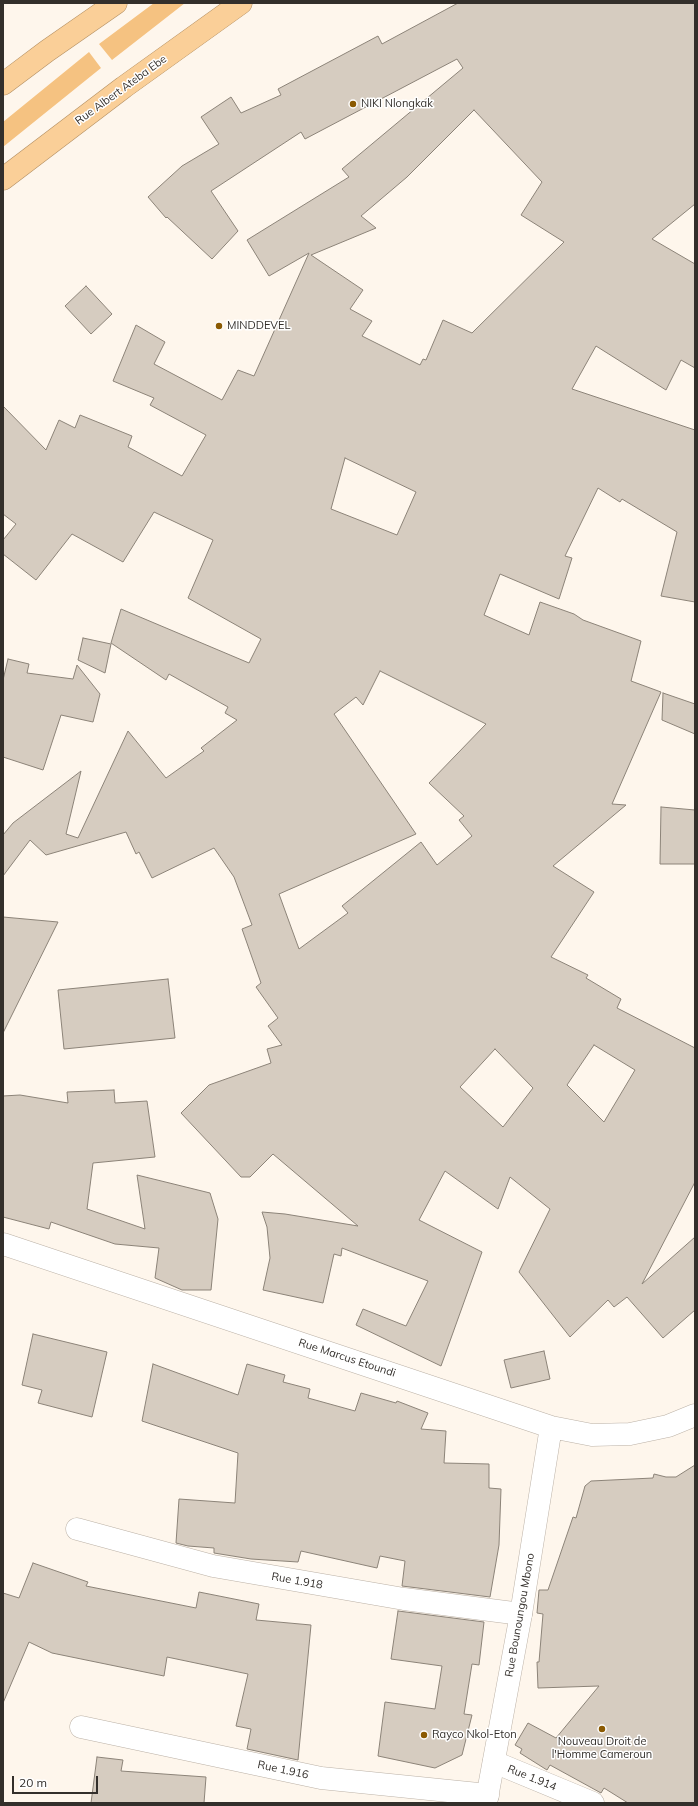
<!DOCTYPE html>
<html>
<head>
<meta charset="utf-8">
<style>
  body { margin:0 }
  #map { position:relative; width:698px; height:1806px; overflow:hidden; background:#fef6ec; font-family:Mulish,sans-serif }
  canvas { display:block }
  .frame { position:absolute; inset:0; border:4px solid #332f2b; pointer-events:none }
  .scale { position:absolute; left:12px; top:1776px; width:86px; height:18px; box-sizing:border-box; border:2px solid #332f2b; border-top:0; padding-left:5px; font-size:12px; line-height:14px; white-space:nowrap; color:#332f2b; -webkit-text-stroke:3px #fff; paint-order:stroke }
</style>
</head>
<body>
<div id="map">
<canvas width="698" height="1806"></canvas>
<div class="frame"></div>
<div class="scale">20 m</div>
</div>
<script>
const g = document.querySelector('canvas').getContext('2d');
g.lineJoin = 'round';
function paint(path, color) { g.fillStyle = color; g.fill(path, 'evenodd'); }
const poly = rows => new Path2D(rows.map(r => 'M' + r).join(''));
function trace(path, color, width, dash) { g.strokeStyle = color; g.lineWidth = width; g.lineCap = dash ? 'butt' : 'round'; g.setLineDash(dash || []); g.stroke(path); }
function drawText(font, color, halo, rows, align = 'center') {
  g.font = font + ' Mulish,sans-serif'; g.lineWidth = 3; g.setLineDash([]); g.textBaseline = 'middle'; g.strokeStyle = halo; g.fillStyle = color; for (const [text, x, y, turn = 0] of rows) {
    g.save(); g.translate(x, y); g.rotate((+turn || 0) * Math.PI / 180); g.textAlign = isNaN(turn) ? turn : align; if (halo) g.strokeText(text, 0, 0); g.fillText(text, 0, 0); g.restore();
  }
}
paint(poly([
  [154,3,185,3,112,60,99,44],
  [89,52,101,68,3,147,3,122]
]), '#f5c281');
const building = poly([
  [458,3,695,3,695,204,652,239,695,264,695,368,681,360,666,390,596,346,572,389,695,430,695,602,661,596,677,532,622,499,620,502,598,488,565,556,572,558,559,599,500,574,484,615,529,635,540,602,574,614,583,620,641,641,631,681,661,692,612,804,626,805,553,866,594,892,551,957,588,975,586,978,621,999,617,1008,695,1048,695,1182,642,1284,695,1237,695,1310,663,1338,627,1297,614,1307,608,1300,570,1337,519,1272,550,1209,510,1177,498,1209,445,1171,419,1220,482,1252,441,1366,356,1325,363,1309,406,1326,428,1281,342,1248,341,1256,334,1254,323,1303,263,1290,270,1258,267,1227,262,1212,285,1214,358,1226,273,1154,250,1177,241,1177,181,1113,209,1085,271,1063,267,1049,282,1045,268,1026,278,1018,256,987,261,983,242,929,252,925,234,877,214,848,152,878,139,852,136,854,126,832,46,855,30,840,3,876,3,835,13,823,81,771,66,834,78,838,128,731,166,778,204,751,201,748,237,720,225,713,228,707,169,674,166,680,111,643,121,609,249,663,261,639,188,598,213,540,154,512,123,562,72,534,36,580,3,554,3,540,16,524,3,514,3,406,46,450,59,420,75,428,80,415,132,436,128,447,182,476,206,435,150,405,154,398,113,381,136,325,165,342,154,364,222,400,238,370,254,376,309,253,269,276,247,240,349,177,342,169,463,68,457,59,305,139,301,132,211,191,238,231,212,259,167,217,166,218,148,197,182,166,219,144,201,117,231,97,241,113,281,95,278,89,378,36,382,44,458,3],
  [474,110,542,182,521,215,564,242,472,333,443,320,426,360,423,359,420,365,362,336,372,321,350,309,363,290,311,255,376,228,361,216,407,177,474,110],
  [345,458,416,492,397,535,331,509,345,458],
  [380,671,486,724,429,783,464,816,459,820,472,836,437,865,421,842,342,906,348,913,299,949,279,894,416,834,334,714,356,697,363,705,380,671],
  [594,1045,635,1070,604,1122,567,1085,594,1045],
  [495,1049,533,1088,503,1127,460,1087,495,1049],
  [86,286,112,314,91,334,65,306,86,286],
  [83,638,111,644,105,673,78,660,83,638],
  [8,659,29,664,27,673,73,679,77,665,100,694,93,722,61,715,43,770,3,757,3,680,8,659],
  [663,693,695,704,695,734,662,720,663,693],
  [661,807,695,810,695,864,660,864,661,807],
  [3,917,58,922,3,1033,3,917],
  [168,979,175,1038,64,1049,58,990,168,979],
  [114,1090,115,1103,147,1101,155,1157,93,1163,87,1209,145,1229,137,1175,210,1193,218,1219,211,1290,182,1290,155,1278,159,1248,115,1244,51,1222,49,1229,3,1217,3,1096,20,1095,68,1103,67,1092,114,1090],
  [33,1334,107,1352,92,1417,38,1403,42,1390,22,1385,33,1334],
  [544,1351,550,1379,511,1388,504,1360,544,1351],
  [153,1364,238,1395,247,1364,285,1375,283,1382,310,1389,308,1398,355,1411,361,1393,396,1403,397,1401,428,1413,421,1429,446,1431,444,1463,489,1464,489,1488,501,1489,499,1545,490,1597,402,1586,405,1561,380,1556,377,1568,301,1551,298,1562,251,1559,214,1553,214,1548,188,1546,176,1543,179,1499,235,1503,238,1453,142,1421,153,1364],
  [695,1465,695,1803,628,1803,604,1788,601,1793,550,1765,547,1770,520,1753,522,1749,515,1745,528,1723,556,1738,599,1686,538,1688,537,1662,539,1662,543,1614,537,1613,539,1590,548,1590,573,1517,576,1518,585,1486,591,1481,653,1478,654,1474,666,1477,676,1477,695,1465],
  [33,1563,88,1582,86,1586,196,1608,199,1592,259,1604,256,1620,311,1625,298,1760,247,1749,251,1729,236,1726,248,1674,167,1657,164,1676,52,1653,29,1642,3,1703,3,1593,19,1598,33,1563],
  [398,1611,484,1622,479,1665,472,1664,464,1714,472,1715,462,1755,435,1768,378,1756,385,1702,435,1709,442,1666,391,1659,398,1611],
  [97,1757,123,1760,121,1771,206,1777,204,1803,91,1803,97,1757]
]);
paint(building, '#d6ccc0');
trace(building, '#8c8378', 1);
const minor = poly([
  [77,1529,213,1566,404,1599,521,1614],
  [81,1727,321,1778,488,1795],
  [494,1762,593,1803]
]);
const tertiary = poly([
  [3,1244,551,1427,592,1435,630,1434,668,1426,695,1415],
  [486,1803,521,1614,551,1427]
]);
const trunk = poly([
  [3,84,47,51,116,3],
  [3,179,124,87,241,3]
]);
trace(minor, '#bbb1a6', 23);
trace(tertiary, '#bbb1a6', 23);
trace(trunk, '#b38f62', 23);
trace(minor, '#fff', 22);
trace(tertiary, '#fff', 22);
trace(trunk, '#facf98', 22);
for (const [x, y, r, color] of [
  [353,104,4,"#8b5a02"],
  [219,326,4,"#8b5a02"],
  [602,1729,4,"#8b5a02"],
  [424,1735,4,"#8b5a02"]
]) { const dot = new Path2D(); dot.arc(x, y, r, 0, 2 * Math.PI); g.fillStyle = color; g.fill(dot); trace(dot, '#fff', 1.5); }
drawText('11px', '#332f2b', '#fff', [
  ["Rue Albert Ateba Ebe",121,90,-36],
  ["Rue Marcus Etoundi",347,1358,18],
  ["Rue 1.918",297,1581,10],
  ["Rue Bounoungou Mbono",520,1615,-80],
  ["Rue 1.916",283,1770,12],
  ["Rue 1.914",532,1778,22]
]);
drawText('11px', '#332f2b', '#fff', [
  ["NIKI Nlongkak",361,104],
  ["MINDDEVEL",227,326],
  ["Rayco Nkol-Eton",432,1735],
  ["Nouveau Droit de",602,1742,"center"],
  ["l'Homme Cameroun",602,1755,"center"]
], 'left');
</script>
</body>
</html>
